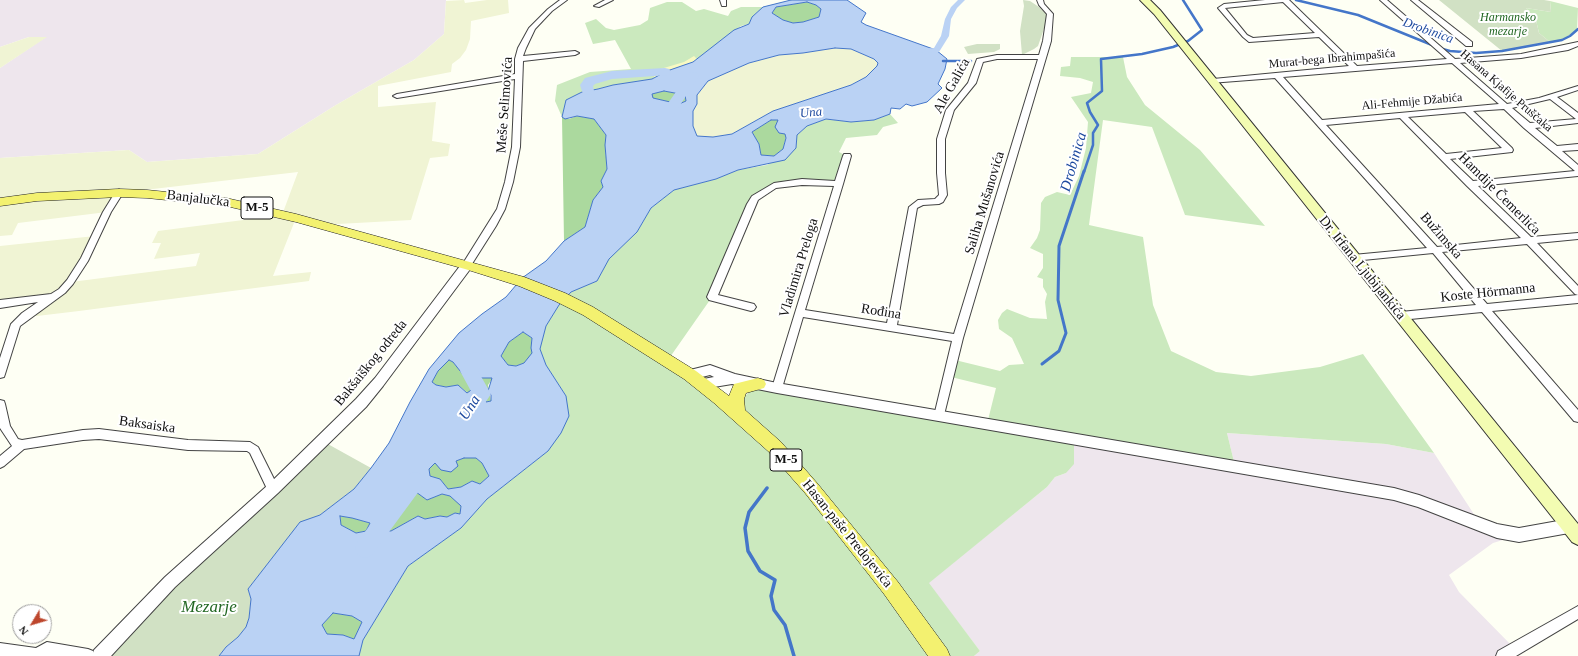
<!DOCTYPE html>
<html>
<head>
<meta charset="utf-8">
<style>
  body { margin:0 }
  #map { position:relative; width:1578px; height:656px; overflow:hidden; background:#fefff4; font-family:"Times New Roman",serif }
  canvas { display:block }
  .north { position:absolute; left:12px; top:604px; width:40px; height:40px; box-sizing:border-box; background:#fff; border:1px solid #9f9f9f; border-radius:50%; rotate:232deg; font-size:11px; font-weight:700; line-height:16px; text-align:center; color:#101010 }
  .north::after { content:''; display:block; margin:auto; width:14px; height:18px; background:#bd462c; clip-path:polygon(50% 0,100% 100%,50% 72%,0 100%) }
</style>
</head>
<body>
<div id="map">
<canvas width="1578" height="656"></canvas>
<div class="north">N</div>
</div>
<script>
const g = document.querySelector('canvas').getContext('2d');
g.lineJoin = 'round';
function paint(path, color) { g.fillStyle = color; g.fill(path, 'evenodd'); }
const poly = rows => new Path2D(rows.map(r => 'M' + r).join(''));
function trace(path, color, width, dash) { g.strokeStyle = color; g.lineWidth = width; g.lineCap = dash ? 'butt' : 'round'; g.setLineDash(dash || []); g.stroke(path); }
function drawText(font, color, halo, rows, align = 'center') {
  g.font = font + ' "Times New Roman",serif'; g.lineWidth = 4; g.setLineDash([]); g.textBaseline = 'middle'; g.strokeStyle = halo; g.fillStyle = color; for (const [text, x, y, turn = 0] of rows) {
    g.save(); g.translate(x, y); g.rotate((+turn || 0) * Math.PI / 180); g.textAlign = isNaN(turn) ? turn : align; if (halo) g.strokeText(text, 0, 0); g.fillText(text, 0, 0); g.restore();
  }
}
paint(poly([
  [0,0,446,0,444,34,414,60,336,105,258,154,147,162,129,150,0,158,0,68,46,37,29,37,0,47],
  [1227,433,1386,444,1434,453,1481,525,1519,535,1493,543,1449,575,1459,592,1516,650,1503,656,974,656,980,651,928,583,1047,487,1055,477,1066,473,1074,439,1235,466]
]), '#eee6ed');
paint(poly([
  [464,0,465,3,487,0,508,0,509,13,471,21,470,39,466,50,460,58,452,64,451,72,378,86,378,107,436,102,432,141,450,144,448,156,430,158,411,220,320,225,296,218,273,276,311,272,309,281,79,311,37,316,25,316,53,297,0,304,0,246,95,236,71,282,196,266,200,253,154,259,161,243,152,243,158,231,282,215,298,172,119,193,107,212,18,223,12,235,0,236,0,158,129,150,147,162,258,154,336,105,414,60,444,34,446,1],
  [29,37,47,37,0,68,0,47],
  [835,48,851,49,874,59,878,63,877,66,866,77,851,85,773,111,732,134,713,137,697,136,693,126,693,111,697,104,697,95,708,81,749,63,779,55,803,53]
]), '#f0f4d4');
paint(poly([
  [1550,1,1578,8,1577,30,1562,40,1550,42,1539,33,1536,20,1526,8,1551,12],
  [667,2,682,2,696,11,704,9,728,16,731,11,741,7,763,7,752,17,749,24,741,26,693,62,653,79,613,85,598,89,582,92,566,100,562,117,555,101,557,85,590,72,631,69,615,40,593,44,585,23,596,19,606,28,614,30,640,25,648,20,650,8],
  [1071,57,1123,57,1127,77,1145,105,1200,150,1265,226,1185,215,1152,127,1103,120,1089,225,1143,237,1153,305,1171,351,1216,372,1251,376,1320,367,1363,354,1434,453,1386,444,1227,433,1235,466,1074,439,1074,464,1066,473,1055,477,1047,487,929,583,980,651,974,656,359,656,363,640,408,566,461,528,487,499,548,451,566,396,546,365,539,349,546,326,559,305,571,292,597,281,609,258,637,232,651,208,674,190,716,179,738,170,767,165,796,148,797,135,807,126,826,119,851,122,874,120,890,114,898,123,883,127,877,135,846,138,839,152,847,156,839,184,802,182,774,186,755,198,712,297,668,360,720,398,742,394,746,395,758,384,987,424,996,388,951,377,955,360,1000,371,1009,365,1024,364,1012,338,999,329,998,320,1002,313,1007,309,1030,318,1047,319,1045,302,1047,294,1043,287,1043,279,1037,277,1043,268,1043,254,1030,248,1037,238,1040,230,1041,203,1045,197,1057,192,1070,195,1079,176,1086,148,1088,122,1071,97,1091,93,1093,82,1080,78,1060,76,1061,67,1070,66]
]), '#cbe9be');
paint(poly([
  [807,2,816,5,821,9,819,17,803,22,793,23,783,20,772,13,776,7],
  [664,91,685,95,686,101,679,104,652,98,652,94],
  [577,116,594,119,606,135,605,145,607,169,601,181,603,187,593,200,585,227,564,241,562,117,569,119],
  [771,120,778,120,785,134,786,137,783,149,774,156,761,155,759,144,752,132],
  [523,332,532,338,531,348,533,353,524,363,516,366,508,365,501,356,509,342],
  [449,360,453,362,468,381,478,378,493,378,488,385,491,401,486,402,468,393,458,385,446,387,436,385,432,382,438,371],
  [464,458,476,458,482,463,489,476,480,484,472,481,461,487,448,489,440,479,430,476,429,469,435,462,456,461],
  [416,492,427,500,442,494,450,496,461,505,460,514,455,513,447,517,440,516,425,519,418,516,391,531,374,529,379,519,393,503],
  [340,516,352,518,370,523,366,531,356,533,341,525],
  [333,613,352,616,362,622,354,639,343,635,327,634,322,625]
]), '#abd99e');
paint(poly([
  [694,56,697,59,693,62,667,71,653,79,657,70,684,62]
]), '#f8f9c2');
paint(poly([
  [1023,0,1030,1,1039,7,1046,14,1046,23,1038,46,1034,49,1022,55,1020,31,1024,6],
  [1439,0,1544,0,1550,1,1551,12,1526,8,1536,20,1539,33,1550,42,1502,51],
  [977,44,1000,44,1000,49,994,52,968,54,964,47],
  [326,443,371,468,354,489,320,515,300,523,248,589,251,599,249,618,246,627,238,637,226,647,219,656,107,656,170,591]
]), '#d1e1c4');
const water = poly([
  [791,0,847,0,866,13,861,22,866,25,936,50,947,59,945,69,938,84,942,88,927,102,912,106,906,104,900,109,891,108,890,114,874,120,851,122,826,119,807,126,797,135,796,148,785,160,738,170,716,179,674,190,651,208,637,232,609,259,597,281,571,292,559,305,546,326,540,349,546,365,566,396,569,416,561,433,548,451,487,499,461,528,408,566,363,640,359,656,219,656,226,647,238,637,246,627,249,618,251,599,248,589,300,522,320,515,354,489,371,468,389,443,410,402,429,369,459,333,482,314,506,297,522,278,546,261,564,241,585,227,593,200,603,187,601,181,607,169,605,145,606,135,594,119,577,116,565,119,562,117,566,100,582,92,598,89,613,85,652,79,667,71,693,62,734,30,749,24,752,17,763,7,791,0],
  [807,2,816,5,821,9,819,17,803,22,793,23,783,20,772,13,776,7,807,2],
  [835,48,851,49,874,59,878,63,877,66,866,77,851,85,773,111,732,134,713,137,697,136,693,126,693,111,697,104,697,95,708,81,749,63,779,55,803,53,835,48],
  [664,91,685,95,686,101,679,104,653,98,652,94,664,91],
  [771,120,778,120,775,127,779,133,785,134,786,138,783,149,774,156,761,155,759,144,752,132,771,120],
  [523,332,532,338,531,348,532,353,524,363,516,366,508,365,501,356,509,342,523,332],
  [449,360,453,362,468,381,478,378,492,378,488,391,491,395,491,401,486,402,485,399,474,388,467,393,458,385,446,387,436,385,432,382,438,371,449,360],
  [464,458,476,458,482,463,489,476,480,484,472,481,461,487,448,489,440,479,430,476,429,469,435,463,441,470,451,472,458,466,456,461,464,458],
  [416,492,427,500,442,494,450,496,461,506,460,514,455,513,447,517,440,516,425,519,418,516,391,531,374,529,379,519,393,503,416,492],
  [340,516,352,518,370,523,366,531,356,533,341,525,340,516],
  [333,613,352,616,362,622,354,639,343,635,327,634,322,625,333,613]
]);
paint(water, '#bad2f4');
trace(water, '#4476c9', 1);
trace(poly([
  [1296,0,1358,15,1432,45],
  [1439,48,1450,51,1476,53,1502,51,1562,40,1570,36,1578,29],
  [943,61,971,61],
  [1084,172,1093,145,1093,133,1098,125,1090,112,1087,103,1102,91,1101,59,1142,54,1173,47,1188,41,1202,30,1183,0]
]), '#4476c9', 2.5);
trace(poly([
  [1042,364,1059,351,1066,333,1058,300,1059,246,1084,171]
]), '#4476c9', 3);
trace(poly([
  [767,488,749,512,745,528,748,551,760,571,775,580,771,596,774,610,785,625,794,656]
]), '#4476c9', 3.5);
paint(poly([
  [958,0,965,0,957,8,951,19,949,36,939,52,921,53,921,49,934,48,941,36,945,19,951,7,958,0]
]), '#bad2f4');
paint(poly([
  [665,68,669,69,671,72,669,75,612,79,595,84,593,86,594,91,593,94,588,95,583,94,580,85,585,78,612,71,665,68],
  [693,72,697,73,699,76,669,122,667,125,657,125,655,122,689,73,693,72],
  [476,352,482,354,485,359,478,371,491,394,475,418,468,421,461,418,459,413,472,393,460,371,470,354,476,352],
  [415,472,422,475,425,481,422,487,372,555,365,558,358,555,355,548,358,541,408,475,415,472]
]), '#bad2f4');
const minor = poly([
  [560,0,567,0,552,11,535,29,526,48,523,56,575,51,579,53,575,55,523,61,520,147,513,182,505,209,496,226,470,267,464,267,462,265,497,209,505,182,512,147,515,79,397,98,393,96,397,94,515,74,515,59,518,48,529,28,548,9,560,0],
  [605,0,613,0,599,7,594,6,605,0],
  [720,0,726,0,726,6,722,6,720,0],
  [1037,0,1043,0,1044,4,1053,14,1051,41,963,338,943,419,939,420,935,419,934,416,952,341,803,317,782,388,781,391,777,392,773,391,772,388,834,186,802,185,776,188,758,200,718,295,754,304,756,307,754,310,751,311,709,300,707,297,747,204,752,196,774,183,802,179,835,181,843,156,844,154,850,154,851,156,843,184,805,310,887,323,909,207,918,200,935,199,939,195,937,173,937,139,946,110,968,83,977,59,997,55,1039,55,1043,41,1047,14,1039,5,1037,0],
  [997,59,1038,59,954,334,897,325,917,208,923,205,939,204,943,202,947,195,945,173,945,139,954,110,976,83,983,62,997,59],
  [1265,0,1289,0,1357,66,1447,59,1380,0,1387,0,1455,59,1521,54,1578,42,1578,46,1568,50,1521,58,1460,63,1507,104,1539,98,1578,86,1578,90,1557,97,1578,113,1578,123,1535,128,1557,146,1578,144,1578,150,1562,151,1578,165,1578,176,1478,186,1531,237,1578,233,1578,239,1537,243,1578,286,1578,303,1492,311,1578,410,1578,422,1574,421,1482,312,1400,320,1397,319,1395,316,1397,313,1400,312,1476,305,1433,253,1353,261,1350,260,1348,258,1350,256,1353,255,1427,248,1275,78,1210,83,1210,79,1213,79,1349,66,1319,37,1249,42,1243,37,1218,8,1224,4,1265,0],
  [1283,2,1315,33,1253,38,1247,35,1225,8,1283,2],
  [1452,63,1499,104,1322,120,1283,77,1452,63],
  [1550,99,1576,119,1530,123,1512,108,1550,99],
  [1504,109,1524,128,1575,171,1473,181,1450,159,1512,152,1513,150,1512,148,1473,111,1504,109],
  [1465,112,1502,148,1446,154,1408,117,1465,112],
  [1400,118,1467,186,1521,238,1437,247,1326,125,1400,118],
  [1527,244,1575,294,1578,295,1487,304,1442,252,1527,244],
  [1411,0,1418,0,1472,42,1472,46,1466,46,1411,0],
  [119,190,123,193,111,212,88,261,73,284,65,293,20,326,5,374,4,377,0,378,0,358,11,324,22,313,38,302,0,308,0,300,51,294,59,289,67,280,81,258,103,212,116,191,119,190],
  [0,400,4,401,5,404,10,426,18,439,22,440,83,430,99,429,188,440,250,442,258,447,279,489,277,493,273,494,269,493,250,453,247,451,188,450,99,439,83,440,24,449,4,466,0,468,0,456,12,446,0,428,0,400],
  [1578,606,1578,619,1516,656,1496,656,1498,651,1578,606],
  [47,642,88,649,93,651,95,656,0,656,0,643,36,648,47,642]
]);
const tertiary = poly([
  [467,261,471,262,473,265,471,268,383,386,366,407,278,493,175,587,111,656,92,656,94,650,165,577,268,485,356,399,375,378,463,262,467,261],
  [710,365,735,374,777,383,1394,488,1419,495,1497,524,1519,528,1569,519,1574,521,1576,526,1574,531,1569,533,1519,542,1497,538,1418,507,1394,500,777,393,732,384,702,389,698,388,696,384,698,380,714,377,710,375,690,380,686,379,684,375,686,371,710,365]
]);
const secondary = poly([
  [1140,0,1150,0,1160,10,1578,524,1578,545,1572,542,1209,83,1154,14,1140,0]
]);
const primary = poly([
  [119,189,147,190,226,198,296,214,524,277,565,293,593,307,696,371,729,396,734,384,758,378,764,380,766,384,764,388,746,393,744,399,745,410,781,442,817,483,898,582,947,649,950,656,928,656,884,594,805,493,769,452,714,403,684,379,583,315,555,301,519,286,465,269,296,222,226,206,147,198,119,197,37,201,0,206,0,198,37,193,119,189]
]);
trace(minor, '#434343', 2);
trace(tertiary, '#434343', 2);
trace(secondary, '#323232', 2);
trace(primary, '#212121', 1);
paint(minor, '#fff');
paint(tertiary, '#fff');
paint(secondary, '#f3fcb2');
paint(primary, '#f3f170');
drawText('italic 12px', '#226723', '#fff', [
  ["Harmansko",1508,18],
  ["mezarje",1508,32]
]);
drawText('12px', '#101010', '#fff', [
  ["Murat-bega Ibrahimpašića",1332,59,-5],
  ["Hasana Kjafije Pruščaka",1506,91,41],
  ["Ali-Fehmije Džabića",1412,102,-5]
]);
drawText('italic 13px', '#1d499f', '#fff', [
  ["Drobinica",1428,31,20],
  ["Una",811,113,-6]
]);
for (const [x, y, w] of [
  [257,208,32],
  [786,460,32]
]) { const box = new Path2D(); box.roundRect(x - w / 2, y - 11, w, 22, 3); g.fillStyle = '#fff'; g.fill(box); trace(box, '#101010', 1); }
drawText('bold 13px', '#101010', null, [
  ["M-5",257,208],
  ["M-5",786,460]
]);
drawText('14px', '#101010', '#fff', [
  ["Ale Galića",952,86,-61],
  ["Meše Selimovića",505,105,-86],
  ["Hamdije Čemerlića",1499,194,45],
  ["Banjalučka",198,199,7],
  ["Saliha Mušanovića",985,203,-73],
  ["Bužimska",1441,236,49],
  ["Vladimira Preloga",799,268,-73],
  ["Dr. Irfana Ljubijankića",1362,268,51],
  ["Koste Hörmanna",1488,293,-6],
  ["Rođina",881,312,9],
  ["Bakšaiškog odreda",371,363,-51],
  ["Baksaiska",147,425,8],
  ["Hasan-paše Predojevića",847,534,51]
]);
drawText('italic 15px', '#1d499f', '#fff', [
  ["Drobinica",1074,162,-74],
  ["Una",470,408,-57]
]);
drawText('italic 17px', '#226723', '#fff', [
  ["Mezarje",209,608]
]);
</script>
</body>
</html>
